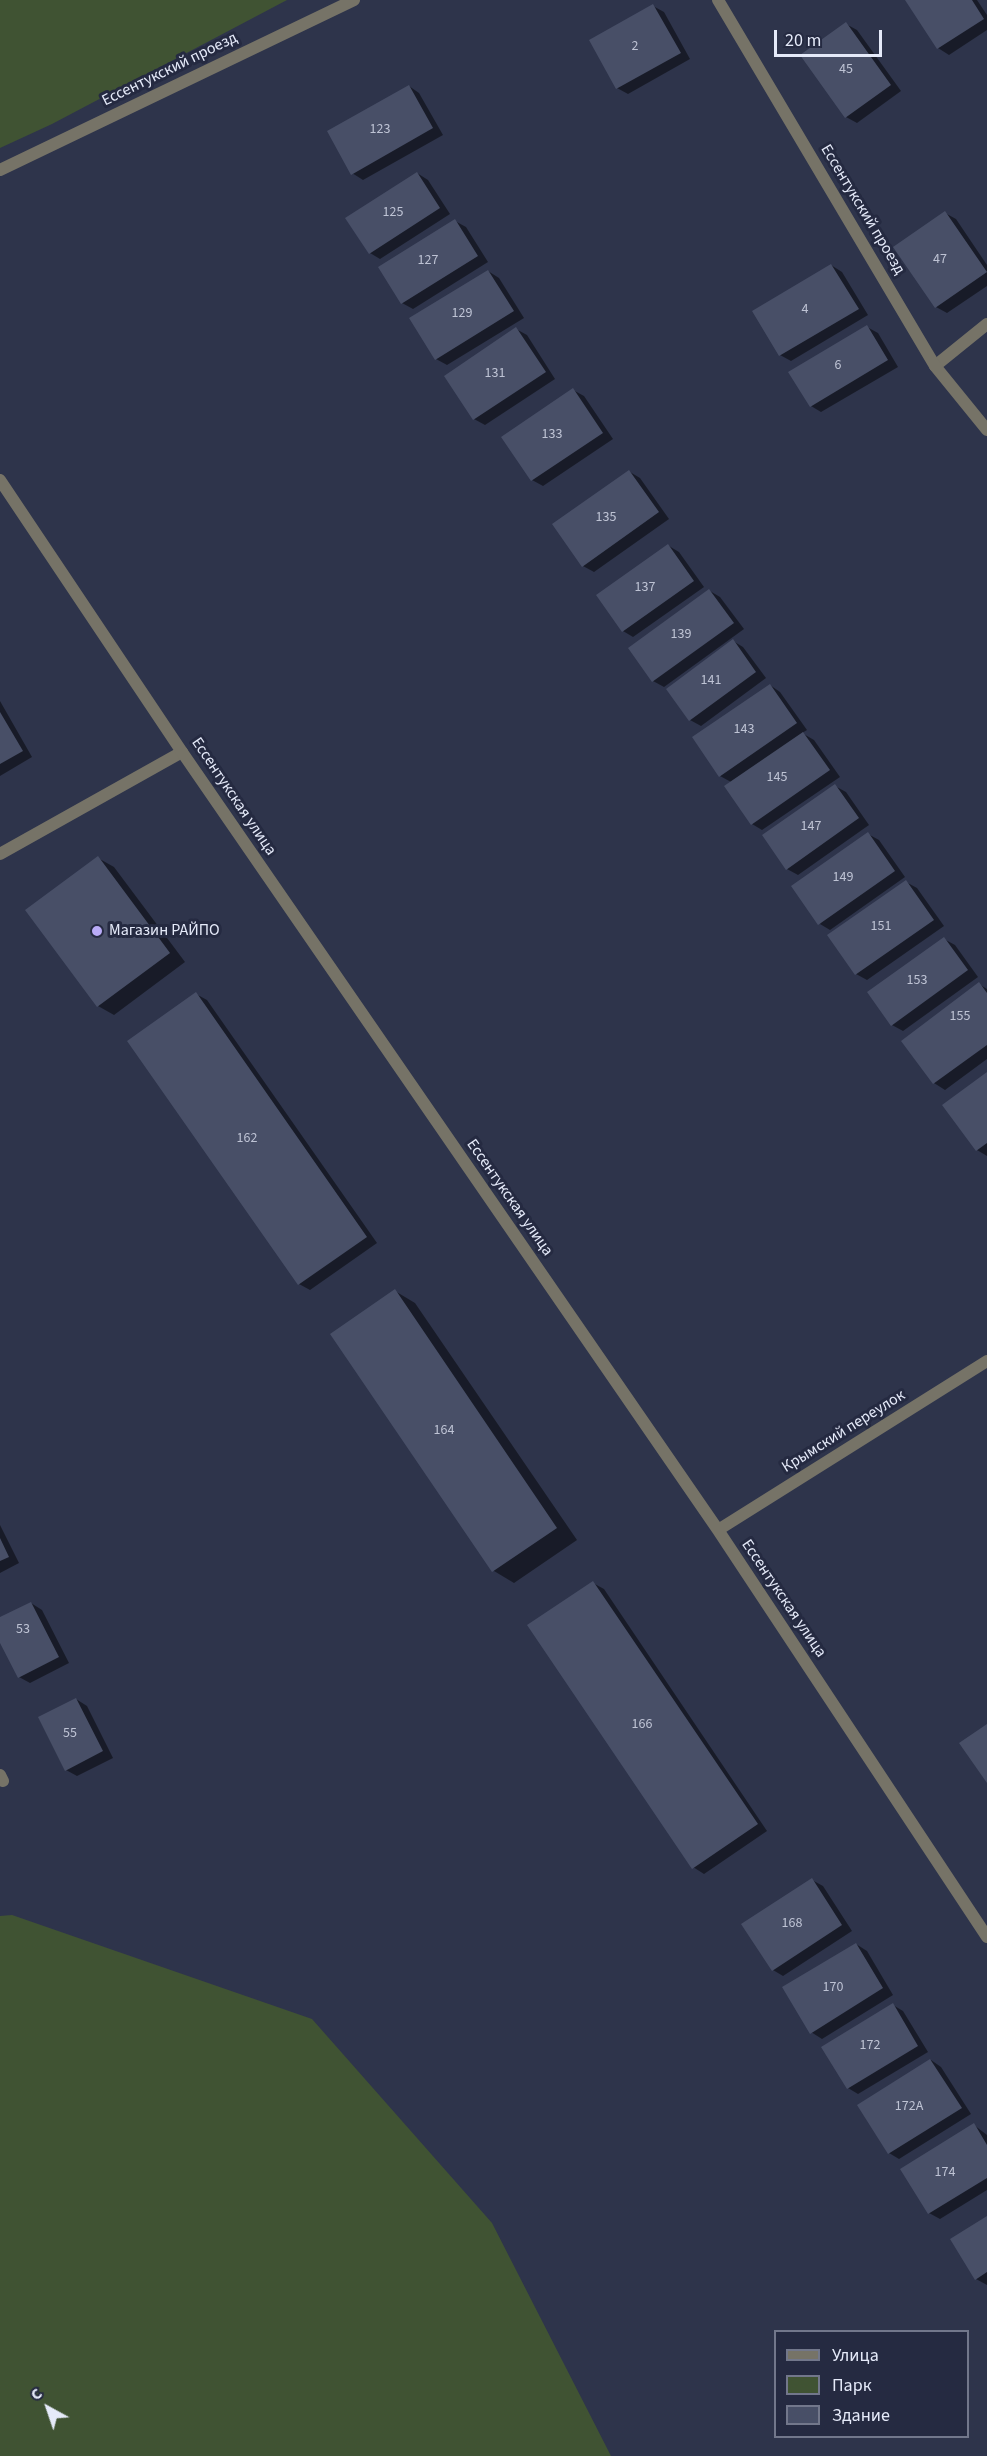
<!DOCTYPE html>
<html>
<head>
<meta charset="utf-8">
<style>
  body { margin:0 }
  #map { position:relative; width:987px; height:2456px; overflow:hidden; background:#2e344b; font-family:"Source Sans 3",sans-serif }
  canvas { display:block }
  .legend { position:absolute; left:774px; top:2330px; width:195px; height:108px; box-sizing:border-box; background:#252a41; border:2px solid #72778b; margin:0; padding:8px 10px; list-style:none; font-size:18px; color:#e5eaf9 }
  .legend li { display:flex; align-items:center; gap:12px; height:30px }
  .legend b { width:30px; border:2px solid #72778b }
  .north { position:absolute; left:18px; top:2378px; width:60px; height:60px; -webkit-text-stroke:4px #252a41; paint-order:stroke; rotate:320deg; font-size:16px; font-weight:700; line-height:24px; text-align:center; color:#e5eaf9 }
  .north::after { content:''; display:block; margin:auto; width:21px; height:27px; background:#e5eaf9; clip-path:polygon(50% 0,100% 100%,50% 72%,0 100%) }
  .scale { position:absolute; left:774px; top:30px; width:108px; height:27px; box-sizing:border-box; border:3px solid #e5eaf9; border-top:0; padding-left:8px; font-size:18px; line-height:21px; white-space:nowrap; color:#e5eaf9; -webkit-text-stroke:4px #252a41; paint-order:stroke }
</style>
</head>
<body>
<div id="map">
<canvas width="987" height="2456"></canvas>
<ul class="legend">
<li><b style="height:8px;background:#767367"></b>Улица</li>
<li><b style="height:16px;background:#405333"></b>Парк</li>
<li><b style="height:16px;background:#484f67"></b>Здание</li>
</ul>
<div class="north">С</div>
<div class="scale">20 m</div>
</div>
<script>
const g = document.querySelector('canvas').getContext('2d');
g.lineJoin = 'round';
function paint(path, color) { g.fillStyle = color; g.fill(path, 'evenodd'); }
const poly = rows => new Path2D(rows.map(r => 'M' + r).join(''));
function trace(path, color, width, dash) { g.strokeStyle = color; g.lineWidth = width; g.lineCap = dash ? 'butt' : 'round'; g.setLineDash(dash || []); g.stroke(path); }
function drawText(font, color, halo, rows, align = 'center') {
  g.font = font + ' "Source Sans 3",sans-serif'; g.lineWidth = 6; g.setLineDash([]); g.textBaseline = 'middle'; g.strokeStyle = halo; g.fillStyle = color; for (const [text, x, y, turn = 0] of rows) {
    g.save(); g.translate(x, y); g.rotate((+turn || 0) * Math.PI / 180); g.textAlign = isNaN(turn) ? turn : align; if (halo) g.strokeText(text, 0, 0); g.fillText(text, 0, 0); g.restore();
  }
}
paint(poly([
  [0,0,287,0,52,124,0,148],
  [12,1915,312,2019,492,2223,611,2456,0,2456,0,1916]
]), '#405333');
paint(poly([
  [907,0,977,0,987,15,987,30,949,55,938,48],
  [653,6,664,12,690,59,628,94,617,88],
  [846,24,857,30,901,91,857,123,846,117],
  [409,86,419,93,443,135,363,180,352,173],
  [417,173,428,180,450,214,380,259,370,253],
  [945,213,956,219,987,265,987,286,947,313,936,307],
  [455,221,466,227,488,262,413,309,402,303],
  [831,265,842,272,868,315,791,361,780,355],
  [488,271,499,278,524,318,447,365,436,359],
  [867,327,878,333,898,367,821,412,811,406],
  [516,329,527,335,555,379,485,425,474,419],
  [573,390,584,396,613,439,543,486,532,480],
  [630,472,640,478,669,519,594,572,583,566],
  [669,546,679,552,704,587,633,637,623,631],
  [710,591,720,597,744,629,664,687,653,681],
  [733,641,743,647,766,678,701,726,690,720,668,690],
  [770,685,780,692,807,730,802,733,814,740,840,777,762,830,752,824,731,782,720,776],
  [0,701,32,757,0,776],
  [835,786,846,792,869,825,798,875,787,869],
  [868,834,879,840,905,877,830,930,820,924],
  [98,858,114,867,185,962,114,1015,98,1006,27,910],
  [906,882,917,888,944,926,867,980,856,974],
  [944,939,955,945,978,977,903,1031,892,1025],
  [979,984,987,989,987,1059,945,1090,934,1083,903,1041],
  [196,994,207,1000,377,1243,310,1290,299,1284,129,1041],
  [987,1074,987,1156,977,1150],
  [395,1291,415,1303,577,1540,514,1583,494,1571],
  [0,1525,19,1563,0,1573],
  [593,1583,604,1589,767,1831,704,1874,693,1867],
  [31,1603,42,1610,69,1663,30,1683,19,1677,0,1640,0,1619],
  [76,1699,87,1706,113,1758,77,1776,66,1770],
  [812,1880,823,1886,852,1931,783,1976,773,1970],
  [856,1944,867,1951,893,1995,822,2039,811,2032],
  [893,2005,903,2011,928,2052,858,2094,848,2088],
  [931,2060,941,2067,971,2114,899,2159,889,2153],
  [974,2125,987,2135,987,2190,940,2219,929,2213],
  [987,2218,987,2285,976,2279]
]), '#0007');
paint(poly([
  [905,0,972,0,984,19,937,49],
  [653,4,681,53,616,89,589,40],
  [846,22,891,85,845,118,800,55],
  [409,85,433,128,351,175,327,131],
  [417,172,440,208,369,254,345,218],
  [945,211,987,272,935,308,893,247],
  [455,219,478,256,401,304,378,267],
  [831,264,859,309,779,356,752,311],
  [488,270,514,311,435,360,409,318],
  [867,325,888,360,810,407,788,372],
  [516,327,546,372,473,420,444,376],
  [573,388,603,433,531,481,501,437],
  [629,470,659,512,582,567,552,524],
  [668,544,694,581,622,632,596,595],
  [709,589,734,623,652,682,628,648],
  [733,639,756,672,689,721,666,689],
  [770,684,797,723,719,777,692,737],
  [0,712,23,751,0,764],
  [803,732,830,770,751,825,724,786],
  [835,784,859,818,786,870,762,835],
  [868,832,895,871,818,925,791,886],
  [98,856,170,953,97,1007,25,910],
  [906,880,934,920,855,975,827,935],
  [944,937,968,970,891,1026,867,992],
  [979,982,987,993,987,1045,933,1084,901,1041],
  [196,992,367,1237,298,1285,127,1041],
  [987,1072,987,1143,976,1151,942,1105],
  [395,1289,557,1528,492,1572,330,1334],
  [0,1538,9,1557,0,1561],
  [593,1581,758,1824,692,1869,527,1625],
  [31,1602,59,1657,18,1678,0,1643,0,1617],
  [76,1698,103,1751,65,1771,38,1717],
  [987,1724,987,1783,959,1743],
  [812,1878,842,1925,772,1971,741,1924],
  [856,1943,883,1988,810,2034,782,1987],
  [893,2003,918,2046,847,2089,821,2047],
  [930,2059,962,2108,888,2154,857,2105],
  [974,2123,987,2145,987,2178,928,2214,900,2169],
  [987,2216,987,2272,975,2280,950,2239]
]), '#484f67');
trace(poly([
  [935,366,987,324],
  [0,854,182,752]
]), '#767367', 12);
trace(poly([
  [718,0,935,366,987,430],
  [0,170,354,0],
  [0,480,182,752,718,1530,987,1937],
  [718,1530,987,1361],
  [0,1775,3,1781]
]), '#767367', 12);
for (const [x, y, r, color] of [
  [97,931,6,"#b9abf7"]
]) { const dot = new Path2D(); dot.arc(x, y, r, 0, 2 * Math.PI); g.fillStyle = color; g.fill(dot); trace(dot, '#252a41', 2); }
drawText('14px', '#bec3d4', null, [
  ["2",635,47],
  ["45",846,70],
  ["123",380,130],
  ["125",393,213],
  ["47",940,260],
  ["127",428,261],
  ["4",805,310],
  ["129",462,314],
  ["6",838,366],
  ["131",495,374],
  ["133",552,435],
  ["135",606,518],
  ["137",645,588],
  ["139",681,635],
  ["141",711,681],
  ["143",744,730],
  ["145",777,778],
  ["147",811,827],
  ["149",843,878],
  ["151",881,927],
  ["153",917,981],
  ["155",960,1017],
  ["162",247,1139],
  ["164",444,1431],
  ["53",23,1630],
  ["166",642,1725],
  ["55",70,1734],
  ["168",792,1924],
  ["170",833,1988],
  ["172",870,2046],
  ["172А",909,2107],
  ["174",945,2173]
]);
drawText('16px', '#e5eaf9', '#252a41', [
  ["Ессентукский проезд",170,70,-26],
  ["Ессентукский проезд",862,210,59],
  ["Ессентукская улица",233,797,56],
  ["Ессентукская улица",509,1198,55],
  ["Крымский переулок",844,1432,-32],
  ["Ессентукская улица",783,1599,56]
]);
drawText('16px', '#e5eaf9', '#252a41', [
  ["Магазин РАЙПО",109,931]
], 'left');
</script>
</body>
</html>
